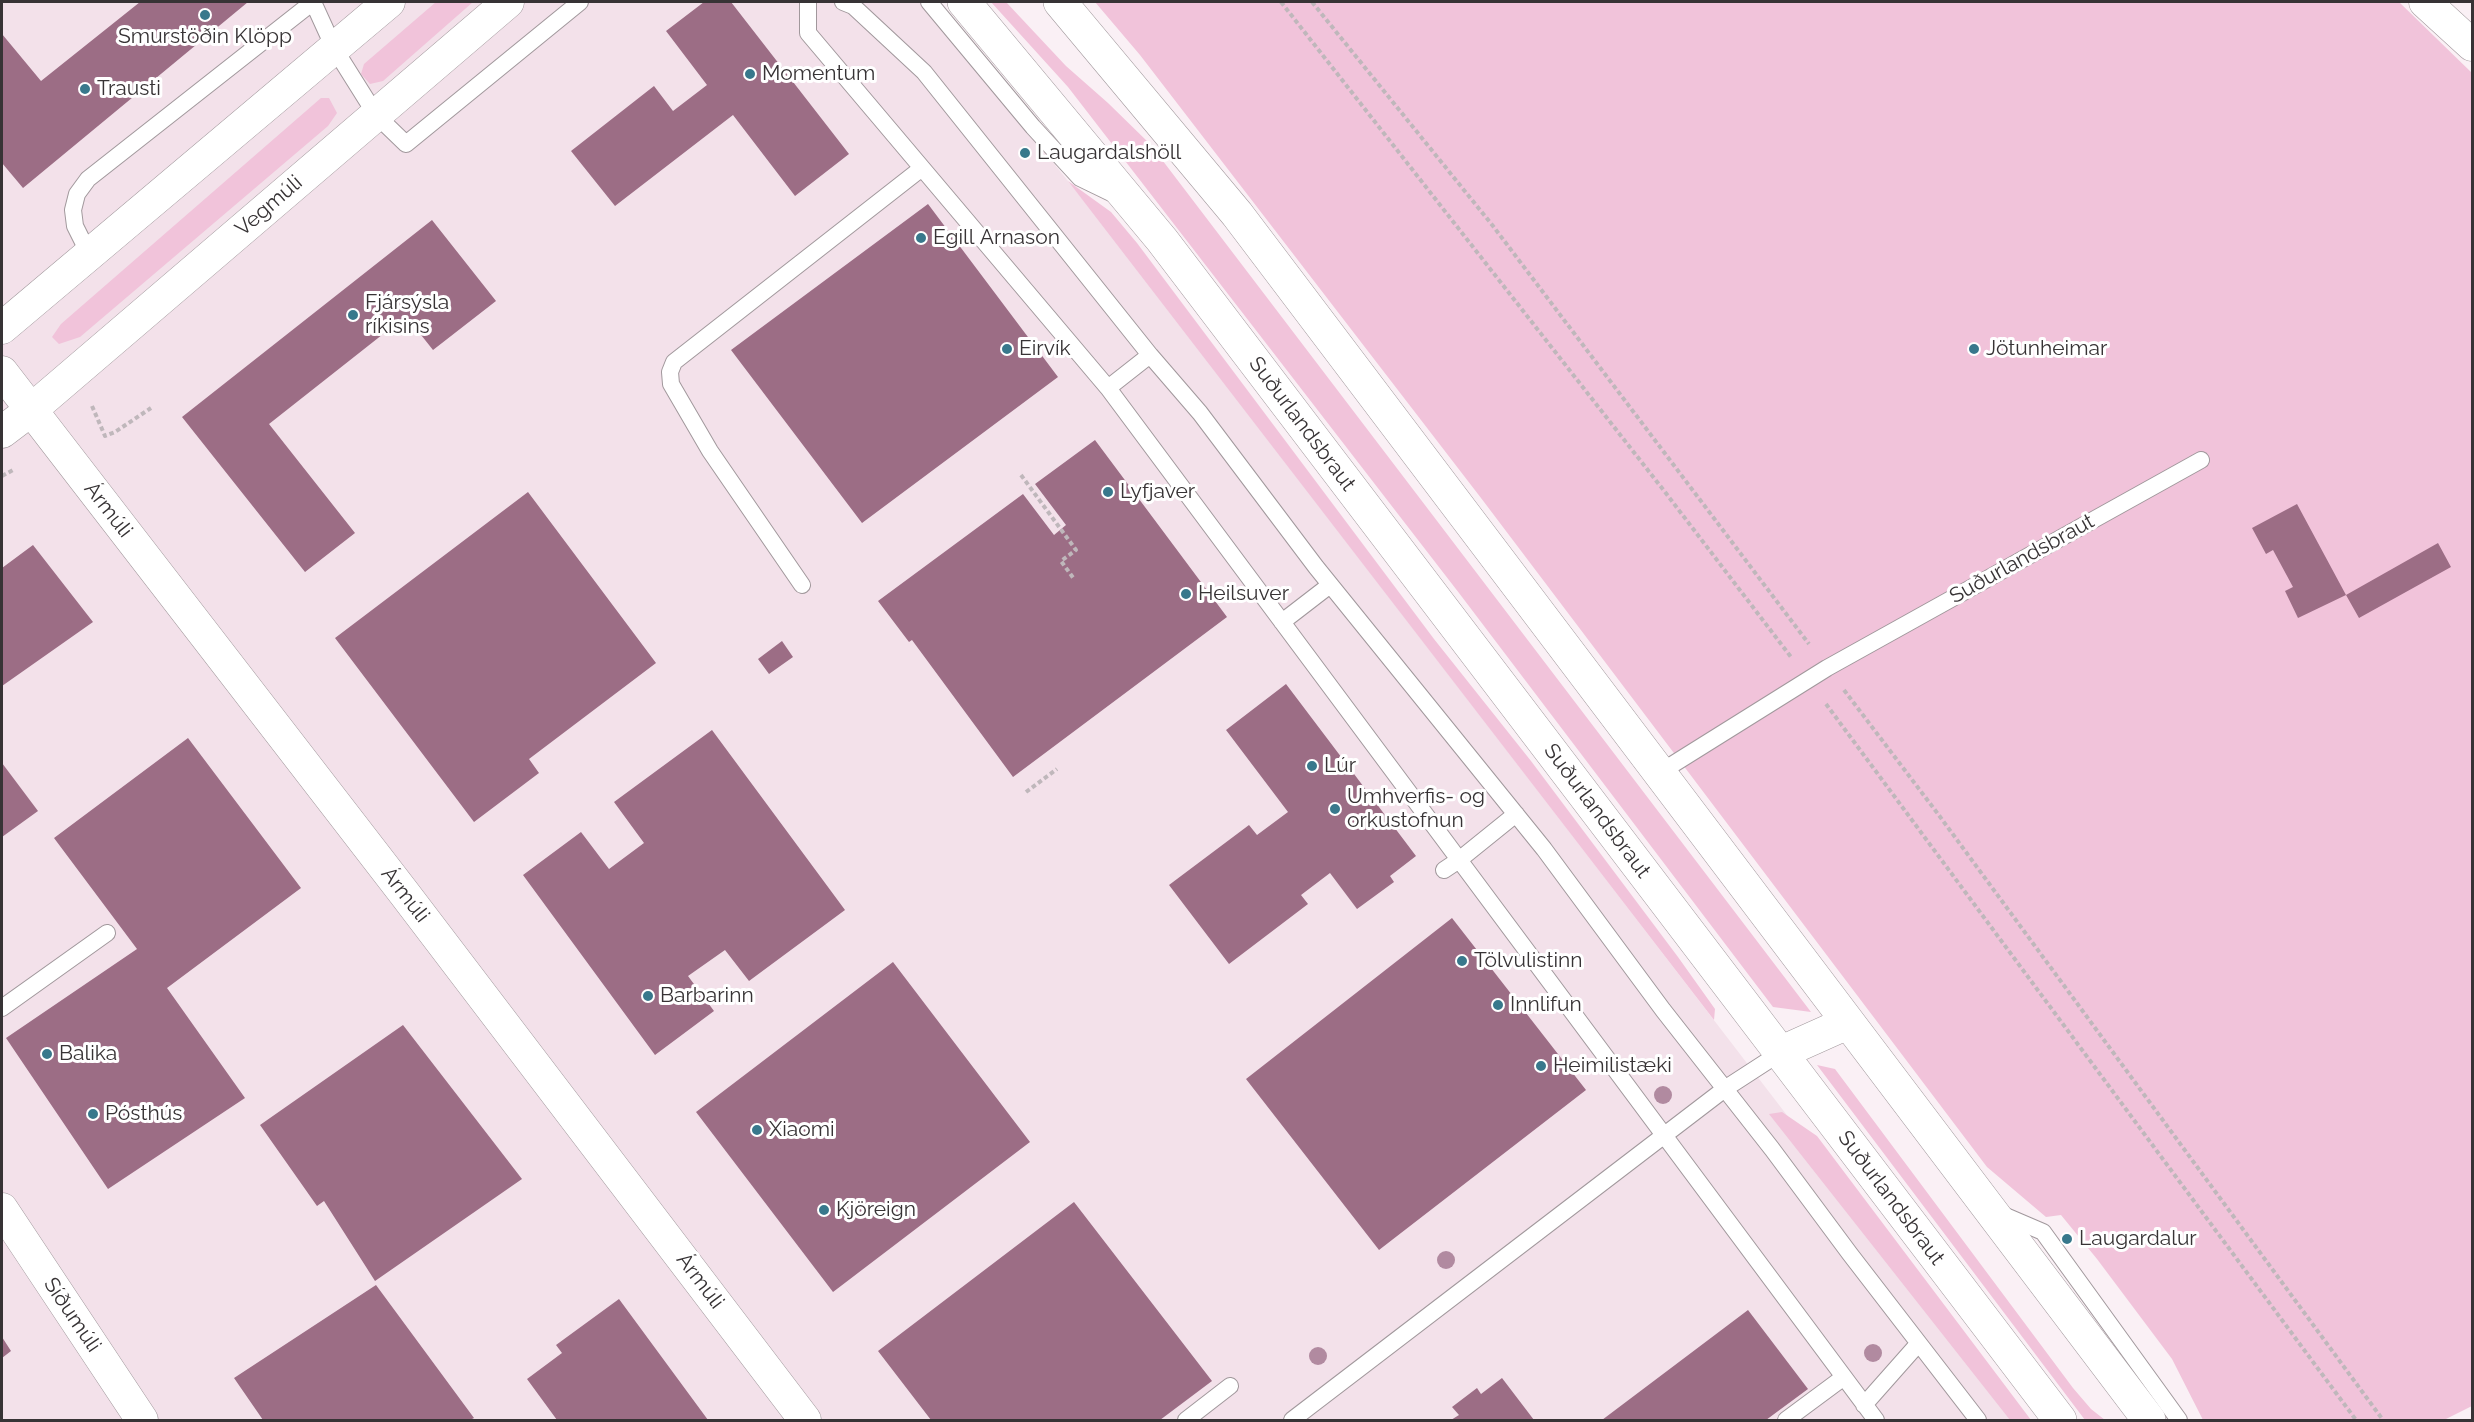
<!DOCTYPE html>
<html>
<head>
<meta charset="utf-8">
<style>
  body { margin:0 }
  #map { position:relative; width:2474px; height:1422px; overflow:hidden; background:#faf0f5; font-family:Raleway,sans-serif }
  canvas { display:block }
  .frame { position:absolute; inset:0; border:3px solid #373335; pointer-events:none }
</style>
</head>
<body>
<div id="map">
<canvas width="2474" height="1422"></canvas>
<div class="frame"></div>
</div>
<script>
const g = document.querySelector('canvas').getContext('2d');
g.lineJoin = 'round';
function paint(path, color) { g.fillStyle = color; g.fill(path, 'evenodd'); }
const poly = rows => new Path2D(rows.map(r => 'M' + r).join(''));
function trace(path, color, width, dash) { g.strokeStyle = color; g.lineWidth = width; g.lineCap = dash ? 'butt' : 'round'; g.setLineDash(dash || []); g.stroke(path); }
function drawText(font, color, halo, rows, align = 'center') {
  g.font = font + ' Raleway,sans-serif'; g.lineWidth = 6; g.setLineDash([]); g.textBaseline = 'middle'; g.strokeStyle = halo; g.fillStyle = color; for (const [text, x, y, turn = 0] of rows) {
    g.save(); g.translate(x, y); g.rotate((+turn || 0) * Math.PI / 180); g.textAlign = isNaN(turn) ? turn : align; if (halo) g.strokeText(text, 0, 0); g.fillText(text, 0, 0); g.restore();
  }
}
paint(poly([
  [2,2,924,2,1101,222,2021,1420,2,1420]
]), '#f3e1ea');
paint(poly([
  [436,2,473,2,383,81,370,84,361,74,364,64],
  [991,2,1006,2,1066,66,1108,103,1150,144,1811,1012,1773,1007,1459,593,1068,87],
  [1095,2,2399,2,2472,73,2472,1406,2444,1420,2203,1420,2172,1359,2097,1259,2061,1215,2046,1217,1987,1167,1481,498,1140,55],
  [321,98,329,98,337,113,328,126,80,337,59,344,52,337,61,324],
  [1068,181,1111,212,1137,243,1434,639,1531,761,1678,957,1715,1009,1714,1020],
  [1817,1065,1835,1069,2073,1388,2091,1409,2105,1420,2085,1420],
  [1782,1112,1817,1136,2031,1420,2010,1420,1769,1114]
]), '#f1c3da');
paint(poly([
  [140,2,248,2,23,188,2,163,2,34,41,81],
  [704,2,731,2,849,154,795,196,733,115,615,206,571,151,654,86,673,111,707,85,666,31],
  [928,204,1058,377,862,523,731,350],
  [432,220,496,301,433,350,406,316,269,424,355,533,305,572,182,417],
  [1095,440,1227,617,1013,777,912,640,909,642,878,601,1023,494,1054,535,1066,525,1035,484],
  [528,492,656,663,529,759,539,773,474,822,335,638],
  [2297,504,2346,595,2298,618,2285,591,2293,587,2273,550,2266,554,2252,528],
  [2438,543,2451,567,2359,618,2346,595],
  [33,545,93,622,2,686,2,568],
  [782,641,793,657,769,674,758,659],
  [1286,684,1416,856,1390,876,1394,882,1357,909,1330,873,1301,895,1308,904,1229,964,1169,885,1249,825,1257,835,1288,812,1226,730],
  [712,730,845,910,749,981,725,950,688,976,714,1011,655,1055,523,875,581,832,609,869,644,843,614,802],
  [188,738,301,888,167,988,245,1098,108,1189,6,1038,137,949,54,838],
  [2,763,38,811,2,837],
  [1452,918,1586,1090,1379,1250,1246,1079],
  [893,962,1030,1142,833,1292,696,1112],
  [403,1025,522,1179,375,1281,324,1201,317,1206,260,1125],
  [1074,1202,1212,1381,1160,1420,931,1420,878,1351],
  [376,1285,474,1418,470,1420,263,1420,234,1378],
  [619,1299,708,1420,557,1420,527,1379,562,1353,556,1345],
  [1748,1310,1808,1389,1766,1420,1602,1420],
  [2,1337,11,1351,2,1358],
  [1502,1378,1534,1420,1451,1420,1459,1415,1452,1407,1477,1388,1481,1394]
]), '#9c6d85');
const lane = poly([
  [313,2,334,48,376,115,406,144,580,2],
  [808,2,808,33,1108,388,1876,1420],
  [843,2,853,6,924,72,1150,355,1200,413,1316,567,1544,849,1663,1010,1772,1149,1850,1254,1978,1420],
  [929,2,1033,127,1080,178,1113,194],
  [89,254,75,226,73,210,77,194,88,179,313,2],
  [1108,388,1150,355],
  [802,585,710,451,671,384,670,372,674,362,922,168],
  [1282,622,1330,585],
  [1659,773,1827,668,2201,460],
  [1444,870,1459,860,1516,814],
  [2,1008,107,933],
  [2001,1214,2043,1232,2179,1420],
  [1864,1405,1918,1344],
  [1186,1420,1230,1386],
  [1292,1420,1726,1088,1780,1053],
  [1786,1420,1844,1377]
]);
const street = poly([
  [2425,2,2472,45],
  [2,328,389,2],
  [2,372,404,893,805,1420],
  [2,432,31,410,508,2],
  [2,1209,142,1420]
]);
const secondary = poly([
  [964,2,1162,240,2060,1420],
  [1060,2,1237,214,2149,1420],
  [1780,1053,1847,1023]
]);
trace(lane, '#a1989c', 18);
trace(street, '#a1989c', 33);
trace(secondary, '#a1989c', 34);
trace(poly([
  [1281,2,1665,492,1791,657],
  [1312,2,1493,226,1809,644],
  [92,406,105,436,115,432,151,408],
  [1021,475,1076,550,1061,561,1074,579],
  [2,476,13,470],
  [1844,690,1938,814,2383,1420],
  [1826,704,2356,1420],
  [1026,792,1057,769]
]), '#bfb7bb', 4, [4.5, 3]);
trace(lane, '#fff', 16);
trace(street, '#fff', 32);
trace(secondary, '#fff', 33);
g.fillStyle = '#b18aa0';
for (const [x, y] of [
  [1663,1095],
  [1446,1260],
  [1873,1353],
  [1318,1356]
]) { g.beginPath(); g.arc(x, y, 9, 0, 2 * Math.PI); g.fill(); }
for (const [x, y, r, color] of [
  [205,15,6,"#38788c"],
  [750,74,6,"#38788c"],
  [85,89,6,"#38788c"],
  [1025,153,6,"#38788c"],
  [921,238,6,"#38788c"],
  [353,315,6,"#38788c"],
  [1007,349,6,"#38788c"],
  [1974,349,6,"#38788c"],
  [1108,492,6,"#38788c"],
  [1186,594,6,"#38788c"],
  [1312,766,6,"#38788c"],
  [1335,809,6,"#38788c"],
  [1462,961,6,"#38788c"],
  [648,996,6,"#38788c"],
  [1498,1005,6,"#38788c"],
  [47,1054,6,"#38788c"],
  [1541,1066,6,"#38788c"],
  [93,1114,6,"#38788c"],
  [757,1130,6,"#38788c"],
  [824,1210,6,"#38788c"],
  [2067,1239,6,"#38788c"]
]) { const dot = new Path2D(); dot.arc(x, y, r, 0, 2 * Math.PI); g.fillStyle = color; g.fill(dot); trace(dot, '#fff', 2); }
drawText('21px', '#373335', '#fff', [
  ["Smurstöðin Klöpp",205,37,"center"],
  ["Momentum",762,74],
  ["Trausti",97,89],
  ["Laugardalshöll",1037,153],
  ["Egill Arnason",933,238],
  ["Fjársýsla",365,303],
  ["ríkisins",365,327],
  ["Eirvík",1019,349],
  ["Jötunheimar",1986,349],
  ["Lyfjaver",1120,492],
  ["Heilsuver",1198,594],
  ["Lúr",1324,766],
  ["Umhverfis- og",1347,797],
  ["orkustofnun",1347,821],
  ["Tölvulistinn",1474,961],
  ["Barbarinn",660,996],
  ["Innlifun",1510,1005],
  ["Balika",59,1054],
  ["Heimilistæki",1553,1066],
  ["Pósthús",105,1114],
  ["Xiaomi",769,1130],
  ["Kjöreign",836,1210],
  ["Laugardalur",2079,1239]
], 'left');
drawText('21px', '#373335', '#fff', [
  ["Vegmúli",269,206,-41],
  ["Suðurlandsbraut",1302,424,53],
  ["Ármúli",108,510,52],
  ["Suðurlandsbraut",2022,559,-29],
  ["Suðurlandsbraut",1597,811,53],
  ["Ármúli",405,895,52],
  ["Suðurlandsbraut",1891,1198,53],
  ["Ármúli",700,1281,53],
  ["Síðumúli",72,1315,56]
]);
</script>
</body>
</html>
